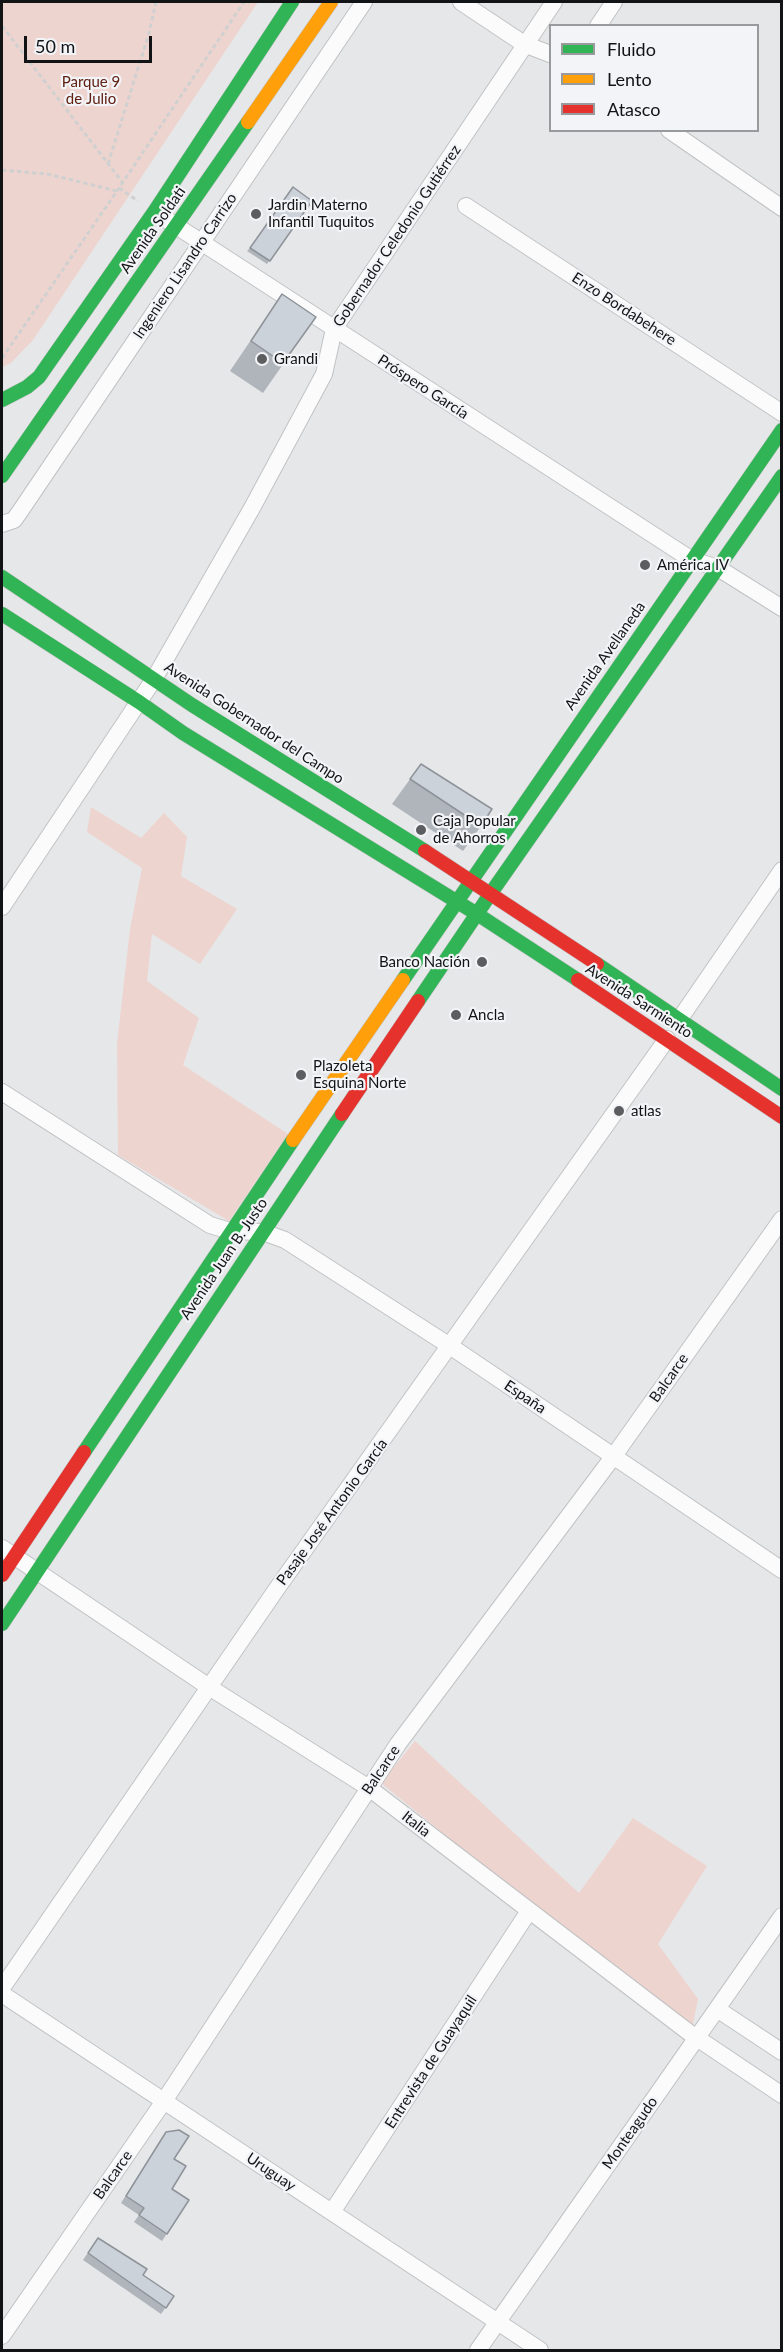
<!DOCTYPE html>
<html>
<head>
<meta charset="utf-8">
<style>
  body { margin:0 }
  #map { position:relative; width:783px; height:2352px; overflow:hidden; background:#e6e7e9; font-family:Lato,sans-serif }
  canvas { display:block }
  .frame { position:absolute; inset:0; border:3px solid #121314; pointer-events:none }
  .legend { position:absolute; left:549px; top:24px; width:210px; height:108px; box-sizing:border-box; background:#f2f4f7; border:2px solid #989a9c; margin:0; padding:8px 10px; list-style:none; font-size:18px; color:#121314 }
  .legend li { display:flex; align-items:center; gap:12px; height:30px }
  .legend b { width:30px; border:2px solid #989a9c }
  .scale { position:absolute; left:24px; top:36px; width:128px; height:27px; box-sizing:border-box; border:3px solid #121314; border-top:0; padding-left:8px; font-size:18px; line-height:21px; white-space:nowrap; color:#121314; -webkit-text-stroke:4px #f2f4f7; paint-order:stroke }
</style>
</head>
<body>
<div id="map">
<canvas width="783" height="2352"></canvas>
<div class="frame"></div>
<ul class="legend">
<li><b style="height:8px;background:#30b455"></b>Fluido</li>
<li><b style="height:8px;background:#ff9f0a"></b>Lento</li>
<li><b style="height:8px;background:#e5322d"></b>Atasco</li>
</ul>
<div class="scale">50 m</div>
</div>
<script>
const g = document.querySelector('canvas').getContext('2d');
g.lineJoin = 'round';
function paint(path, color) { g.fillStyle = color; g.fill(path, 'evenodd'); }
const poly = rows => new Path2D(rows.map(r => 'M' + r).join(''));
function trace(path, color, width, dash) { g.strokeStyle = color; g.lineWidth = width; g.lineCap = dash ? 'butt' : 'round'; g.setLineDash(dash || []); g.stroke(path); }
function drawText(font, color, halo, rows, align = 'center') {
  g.font = font + ' Lato,sans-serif'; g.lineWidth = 4.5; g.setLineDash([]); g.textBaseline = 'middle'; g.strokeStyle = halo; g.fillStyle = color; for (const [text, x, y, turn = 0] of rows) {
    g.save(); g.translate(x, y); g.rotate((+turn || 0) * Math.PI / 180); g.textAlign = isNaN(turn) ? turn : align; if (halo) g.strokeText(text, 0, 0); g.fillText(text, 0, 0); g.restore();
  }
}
paint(poly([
  [2,2,258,2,33,340,11,363,2,367],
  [91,807,141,838,164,813,187,837,181,876,237,909,200,964,152,934,147,981,199,1018,183,1065,288,1134,229,1221,118,1155,117,1044,130,929,142,868,87,832],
  [415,1741,579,1893,633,1818,707,1866,658,1944,698,1999,691,2034,381,1783]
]), '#eed4cf');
const street = poly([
  [461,2,524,44,550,54],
  [598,26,614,2],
  [669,130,782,208],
  [466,206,782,413],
  [167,220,692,560,718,568,782,608],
  [2,524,14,520,21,510,364,2],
  [2,907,154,679,252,508,324,374,334,329,554,2],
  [679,1020,782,870],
  [2,1092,210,1225,230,1231,263,1232,285,1240,450,1346,782,1570],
  [2,1548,209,1687,369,1788,691,2034,782,2095],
  [2,1988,278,1587,667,1039],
  [2,1994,540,2350],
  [717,2009,782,2052],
  [332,2212,529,1911],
  [2,2336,164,2101,398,1744,613,1457,782,1219],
  [478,2350,782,1916]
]);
const fast = poly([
  [2,400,27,387,39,377,154,212,292,2],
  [2,476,248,122],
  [2,577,192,705,425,851],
  [2,614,139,702,183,733,477,914,578,980],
  [597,964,782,1089],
  [403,980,782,430],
  [418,1001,491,893,782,476],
  [84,1452,293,1140],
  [2,1624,342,1114]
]);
const slow = poly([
  [248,122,331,2],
  [293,1140,403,980]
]);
const jam = poly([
  [425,851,597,964],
  [578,980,782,1117],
  [342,1114,418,1001],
  [2,1575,84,1452]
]);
trace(street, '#c1c2c3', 18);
trace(fast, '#c1c2c3', 15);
trace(slow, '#c1c2c3', 15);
trace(jam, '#c1c2c3', 15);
trace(poly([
  [2,26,123,183],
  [108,164,149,33,156,2],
  [2,170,47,174,117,191],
  [119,188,138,201],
  [2,358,117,191,244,2]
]), '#d0d0d1', 3, [4.5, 3]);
trace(street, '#fbfbfc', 16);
trace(fast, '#30b455', 14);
trace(slow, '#ff9f0a', 14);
trace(jam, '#e5322d', 14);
paint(poly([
  [312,201,267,264,247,251,250,248],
  [282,294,316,317,263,393,230,371],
  [421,764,481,826,463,851,392,804],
  [162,2139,174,2159,172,2189,189,2200,162,2241,134,2222,139,2215,121,2203],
  [98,2238,143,2275,174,2296,161,2314,83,2260]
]), '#afb5bb');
const building = poly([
  [293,187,312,201,270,261,250,248,293,187],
  [282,294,316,317,283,363,251,341,282,294],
  [421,764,492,809,481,826,410,779,421,764],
  [179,2130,189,2136,174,2159,186,2166,172,2189,189,2200,167,2234,139,2215,144,2208,126,2196,166,2132,179,2130],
  [98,2238,147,2269,143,2275,174,2296,166,2308,88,2253,98,2238]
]);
paint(building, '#cbd2da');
trace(building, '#8e9399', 1.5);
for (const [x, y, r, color] of [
  [256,214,6,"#5c5d5f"],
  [262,359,6,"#5c5d5f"],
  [645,565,6,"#5c5d5f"],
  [421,830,6,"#5c5d5f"],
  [482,962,6,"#5c5d5f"],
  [456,1015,6,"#5c5d5f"],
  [301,1075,6,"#5c5d5f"],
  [619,1111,6,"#5c5d5f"]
]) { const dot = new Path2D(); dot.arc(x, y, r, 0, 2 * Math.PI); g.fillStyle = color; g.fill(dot); trace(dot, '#f2f4f7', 2); }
drawText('15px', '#602012', '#f2f4f7', [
  ["Parque 9",91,82],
  ["de Julio",91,99]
]);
drawText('15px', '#121314', '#f2f4f7', [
  ["Jardin Materno",268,205],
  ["Infantil Tuquitos",268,222],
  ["Grandi",274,359],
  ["América IV",657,565],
  ["Caja Popular",433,821],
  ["de Ahorros",433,838],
  ["Banco Nación",470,962,"right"],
  ["Ancla",468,1015],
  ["Plazoleta",313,1066],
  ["Esquina Norte",313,1083],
  ["atlas",631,1111]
], 'left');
drawText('15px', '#121314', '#f2f4f7', [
  ["Avenida Soldati",153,230,-55],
  ["Gobernador Celedonio Gutiérrez",397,236,-56],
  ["Ingeniero Lisandro Carrizo",185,266,-56],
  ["Enzo Bordabehere",624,309,33],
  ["Próspero García",423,387,33],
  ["Avenida Avellaneda",605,656,-55],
  ["Avenida Gobernador del Campo",254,723,33],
  ["Avenida Sarmiento",639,1001,33],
  ["Avenida Juan B. Justo",224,1259,-56],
  ["Balcarce",669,1378,-55],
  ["España",525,1397,34],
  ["Pasaje José Antonio García",332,1512,-54],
  ["Balcarce",381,1770,-56],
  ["Italia",416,1824,38],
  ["Entrevista de Guayaquil",431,2062,-57],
  ["Monteagudo",630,2133,-55],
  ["Uruguay",271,2172,34],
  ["Balcarce",113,2175,-55]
]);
</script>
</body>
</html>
